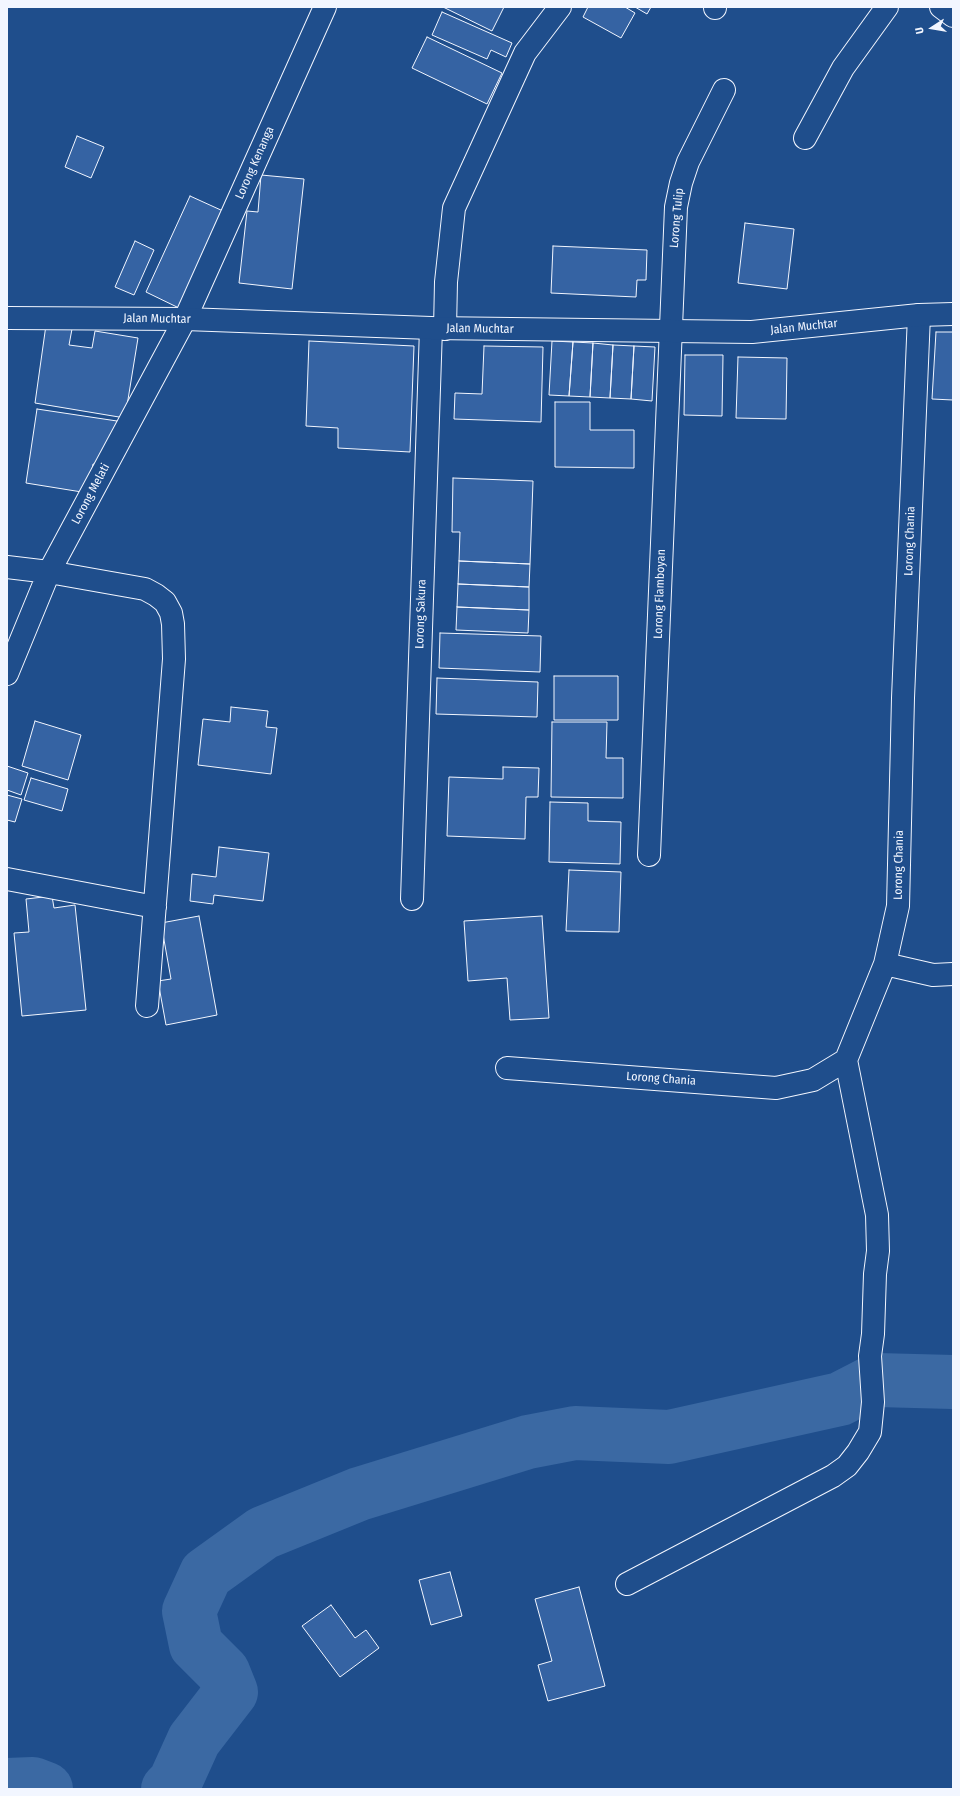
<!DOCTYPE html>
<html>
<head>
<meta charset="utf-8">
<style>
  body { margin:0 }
  #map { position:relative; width:960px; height:1796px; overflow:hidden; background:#1f4e8c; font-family:"Fira Sans Condensed",sans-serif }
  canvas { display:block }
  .frame { position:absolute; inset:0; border:8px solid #f2f6ff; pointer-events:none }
  .north { position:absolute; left:912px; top:8px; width:40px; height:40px; -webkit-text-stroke:3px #1f4e8c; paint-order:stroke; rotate:258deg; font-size:11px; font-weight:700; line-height:16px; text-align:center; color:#f2f6ff }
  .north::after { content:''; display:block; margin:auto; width:14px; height:18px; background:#f2f6ff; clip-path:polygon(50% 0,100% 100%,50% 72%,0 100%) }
</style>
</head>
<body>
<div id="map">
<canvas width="960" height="1796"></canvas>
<div class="frame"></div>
<div class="north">U</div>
</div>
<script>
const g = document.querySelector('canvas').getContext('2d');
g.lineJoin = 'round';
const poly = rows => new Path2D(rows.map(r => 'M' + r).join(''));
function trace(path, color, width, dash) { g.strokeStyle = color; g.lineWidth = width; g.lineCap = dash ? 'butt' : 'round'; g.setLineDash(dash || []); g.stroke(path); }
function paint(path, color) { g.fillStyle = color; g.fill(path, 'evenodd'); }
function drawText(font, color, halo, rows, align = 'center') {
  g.font = font + ' "Fira Sans Condensed",sans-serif'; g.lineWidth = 3; g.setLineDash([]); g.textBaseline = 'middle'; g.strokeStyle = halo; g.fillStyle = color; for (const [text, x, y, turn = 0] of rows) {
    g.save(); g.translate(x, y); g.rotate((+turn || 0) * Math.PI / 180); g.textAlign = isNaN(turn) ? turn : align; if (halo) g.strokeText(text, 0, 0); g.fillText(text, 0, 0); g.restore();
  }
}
trace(poly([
  [7,1785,33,1784,46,1789],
  [168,1789,175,1782,194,1740,231,1692,223,1672,196,1645,189,1611,206,1574,263,1533,359,1494,528,1442,575,1433,669,1437,840,1399,877,1380,953,1382]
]), '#3b69a3', 54);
const building = poly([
  [443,7,504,7,492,31,443,7],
  [588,7,625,7,635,13,621,38,583,17,588,7],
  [635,7,651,7,647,14,635,7],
  [442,12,512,43,506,57,491,50,487,59,432,35,442,12],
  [427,37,502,73,487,104,412,68,427,37],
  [77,136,104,147,91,178,65,167,77,136],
  [261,175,304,179,292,289,239,283,247,211,258,212,261,175],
  [190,196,223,211,179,308,146,292,190,196],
  [745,223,794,229,787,289,738,283,745,223],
  [135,241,154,250,134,295,115,287,135,241],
  [553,246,647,250,646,280,637,280,636,297,551,293,553,246],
  [46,325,72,329,69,345,92,348,95,331,138,338,125,418,35,403,46,325],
  [936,332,953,332,953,400,932,399,936,332],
  [309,341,414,346,410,452,338,448,338,428,306,426,309,341],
  [552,341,573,342,569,396,549,395,552,341],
  [573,342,593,343,590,397,569,396,573,342],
  [593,343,613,345,610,398,590,397,593,343],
  [613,345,634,346,631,399,610,398,613,345],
  [484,346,543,347,541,422,454,419,455,393,482,394,484,346],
  [634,346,655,347,652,401,631,399,634,346],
  [685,355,723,355,722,416,684,415,685,355],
  [738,357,787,358,786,419,736,418,738,357],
  [555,402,590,402,590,430,634,430,634,468,555,467,555,402],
  [37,409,117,421,113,449,101,465,93,464,88,493,26,483,37,409],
  [453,478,533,481,530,564,459,561,460,532,452,532,453,478],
  [459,561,530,564,529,587,458,584,459,561],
  [458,584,529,587,529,610,457,607,458,584],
  [457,607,529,610,528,633,456,630,457,607],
  [440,633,541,636,540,672,439,668,440,633],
  [554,676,618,676,618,720,554,720,554,676],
  [437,678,538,682,537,717,436,714,437,678],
  [231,707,268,711,266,727,277,728,271,774,198,765,203,719,230,722,231,707],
  [35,721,81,735,68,780,22,766,35,721],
  [552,722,607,722,606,758,623,758,623,798,551,797,552,722],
  [7,766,28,773,21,795,7,790,7,766],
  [503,767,539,768,538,797,526,797,525,839,447,836,449,777,503,779,503,767],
  [31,778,68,789,62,811,24,800,31,778],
  [7,795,22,799,15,822,7,820,7,795],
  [550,802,588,803,588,821,621,822,620,864,549,862,550,802],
  [219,847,269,853,263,901,214,895,213,904,190,901,192,874,216,877,219,847],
  [569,870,621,872,619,932,566,931,569,870],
  [52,896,54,908,75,905,86,1010,22,1016,14,933,29,932,26,899,52,896],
  [199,916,217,1015,166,1025,158,981,171,979,161,923,199,916],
  [542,916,549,1018,510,1020,507,978,468,981,464,921,542,916],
  [450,1572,462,1616,431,1625,419,1580,450,1572],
  [579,1587,605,1686,548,1701,538,1665,552,1661,535,1599,579,1587],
  [331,1605,355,1638,366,1630,379,1648,340,1677,302,1626,331,1605]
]);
paint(building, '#3563a3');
trace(building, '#f2f6ff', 1);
const street = poly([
  [941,7,953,16],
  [715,8,715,7],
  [805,138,843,68,887,7],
  [445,329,446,282,454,208,525,53,560,7],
  [7,567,49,572,145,589,156,595,165,602,171,613,173,624,174,659,147,1006],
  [7,674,49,572,185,319,325,7],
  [649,855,676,207,681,183,688,162,724,90],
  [7,879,155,907],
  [412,899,431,328],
  [885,964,933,975,953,974],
  [507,1068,776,1088,813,1080,846,1060,885,964,898,906,903,698,919,315],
  [627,1584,833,1476,847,1466,858,1452,870,1432,873,1402,870,1356,873,1334,875,1274,878,1251,877,1215,846,1060]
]);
const secondary = poly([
  [7,318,185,319,431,328,752,332,919,315,953,314]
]);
trace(street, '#f2f6ff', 24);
trace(secondary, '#f2f6ff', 24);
trace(street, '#1f4e8c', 22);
trace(secondary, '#1f4e8c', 22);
drawText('12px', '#f2f6ff', '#1f4e8c', [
  ["Lorong Kenanga",255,163,-66],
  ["Lorong Tulip",677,218,-85],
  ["Jalan Muchtar",157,319,1],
  ["Jalan Muchtar",804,327,-6],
  ["Jalan Muchtar",480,329,1],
  ["Lorong Melati",91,494,-62],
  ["Lorong Chania",910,541,-88],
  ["Lorong Flamboyan",660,594,-88],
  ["Lorong Sakura",421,614,-88],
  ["Lorong Chania",899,865,-89],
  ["Lorong Chania",661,1079,4]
]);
</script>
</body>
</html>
